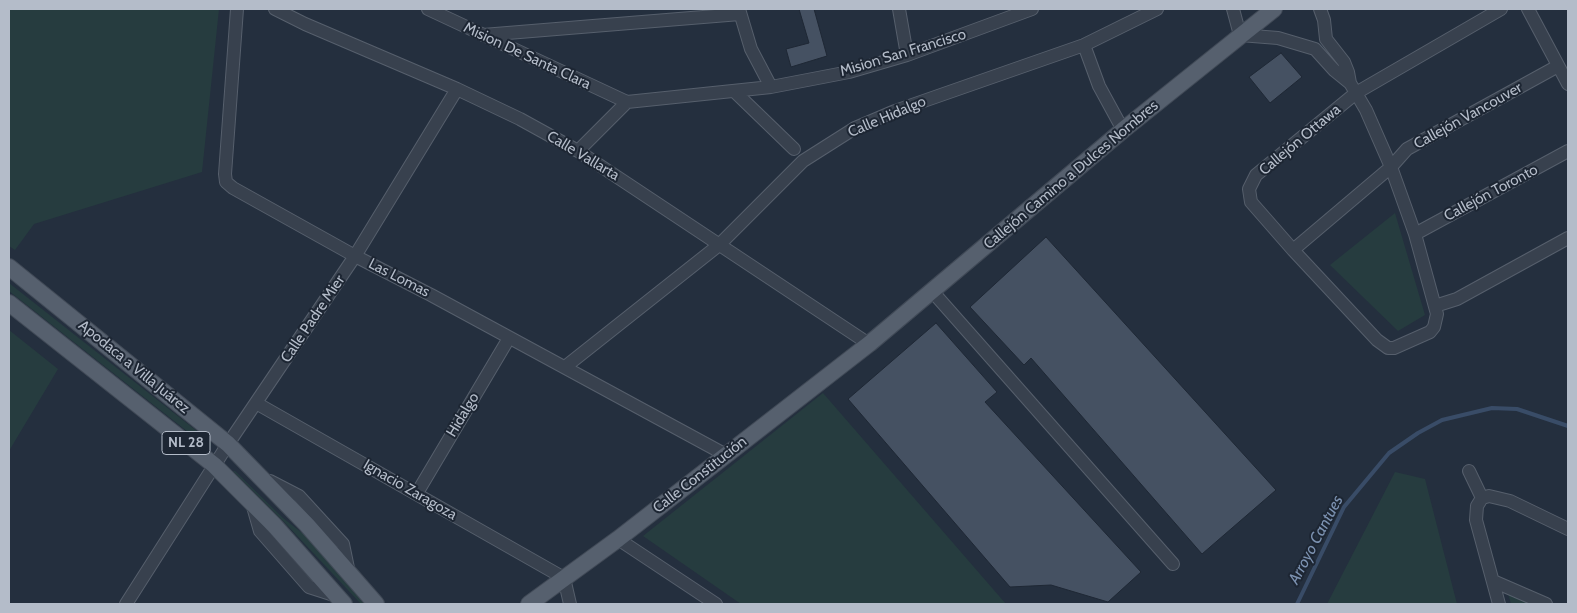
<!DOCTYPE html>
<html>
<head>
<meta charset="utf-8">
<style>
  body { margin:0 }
  #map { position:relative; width:1577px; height:613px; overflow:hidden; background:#242f3e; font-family:Cabin,sans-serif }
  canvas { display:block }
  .frame { position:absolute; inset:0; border:10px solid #b4bcc9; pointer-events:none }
</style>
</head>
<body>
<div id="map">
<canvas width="1577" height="613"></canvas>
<div class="frame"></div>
</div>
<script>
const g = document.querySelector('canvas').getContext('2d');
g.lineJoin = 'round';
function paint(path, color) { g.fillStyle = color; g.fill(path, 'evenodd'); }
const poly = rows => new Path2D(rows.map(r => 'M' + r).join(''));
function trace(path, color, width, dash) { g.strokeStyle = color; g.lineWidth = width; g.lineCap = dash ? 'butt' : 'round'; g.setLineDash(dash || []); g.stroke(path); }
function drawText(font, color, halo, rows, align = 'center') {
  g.font = font + ' Cabin,sans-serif'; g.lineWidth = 4; g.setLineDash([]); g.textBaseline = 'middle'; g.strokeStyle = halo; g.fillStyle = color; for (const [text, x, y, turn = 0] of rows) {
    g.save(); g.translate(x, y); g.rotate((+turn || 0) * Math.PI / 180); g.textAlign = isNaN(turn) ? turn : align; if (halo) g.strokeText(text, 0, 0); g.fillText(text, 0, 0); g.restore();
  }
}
paint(poly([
  [9,9,219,9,202,172,34,224,15,250,9,246],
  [1395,213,1425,315,1398,331,1330,265],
  [9,283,207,439,211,443,210,448,202,443,9,291],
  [9,330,58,369,9,451],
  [823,393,1006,604,741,604,643,536],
  [233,471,235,471,283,518,306,536,339,572,364,604,361,604,287,525],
  [1395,472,1425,479,1457,604,1327,604],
  [1507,590,1539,604,1511,604]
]), '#263c3f');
trace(poly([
  [1297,604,1344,507,1389,453,1418,433,1442,420,1492,408,1517,409,1568,426]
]), '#394c67', 4);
const building = poly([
  [799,9,814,9,827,56,791,67,786,49,809,43,799,9],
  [1281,53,1302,77,1270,103,1249,77,1281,53],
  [1046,237,1276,490,1202,554,1031,358,1024,365,970,307,1046,237],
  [936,323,997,392,985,402,1141,572,1108,602,1051,585,1010,587,848,399,936,323]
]);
paint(building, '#455162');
trace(building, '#1f2835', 1);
const minor = poly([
  [237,9,225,174,226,182,233,188,355,256,431,295,726,455],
  [275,9,305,24,457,89,520,119,578,151,869,344],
  [428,9,627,102],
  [739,9,751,49,771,87],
  [899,9,907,55],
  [1233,9,1240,35,1278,38,1315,49,1334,70,1350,83,1356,93,1366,110,1391,167,1415,234,1437,314,1434,327,1430,332,1394,348,1388,348,1377,340,1293,250,1251,202,1249,189,1256,175,1356,93,1501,9],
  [1320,9,1324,20,1326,39,1344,62,1348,72,1350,83],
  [1528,9,1568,84],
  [483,35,740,14],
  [1084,45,1099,86,1123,130],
  [735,92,794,149],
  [627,102,771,87,849,72,907,55,1032,9],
  [578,151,627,102],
  [1415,234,1568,151],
  [1293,250,1391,167,1407,149,1558,66],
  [932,291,1173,564],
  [1435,306,1457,299,1568,238],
  [565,367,719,245,803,161,855,128,895,111,1084,45,1157,9],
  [256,403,564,578,570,604],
  [1469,471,1482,498],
  [270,481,299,496,343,544,349,573],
  [417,493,509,338],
  [252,503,260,531,309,587,337,596],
  [618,539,716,604],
  [1493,581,1546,604],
  [126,604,228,444,355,256,457,89],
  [1499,604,1476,520,1477,506,1482,498,1489,496,1510,501,1568,529]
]);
const major = poly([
  [9,267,228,444,307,525,376,604],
  [9,303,214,465,274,525,344,604],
  [529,604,618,539,869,344,1123,130,1274,9]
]);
trace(minor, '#565f6c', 14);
trace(major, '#414a57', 18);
trace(minor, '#38414e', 12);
trace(major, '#56606e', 16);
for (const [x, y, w] of [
  [186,443,48]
]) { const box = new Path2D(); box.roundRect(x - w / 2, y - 11.5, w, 23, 4); g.fillStyle = '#1d2633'; g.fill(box); trace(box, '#b4bcc9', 1); }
drawText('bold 14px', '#b4bcc9', null, [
  ["NL 28",186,443]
]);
drawText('15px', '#b4bcc9', '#1d2633', [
  ["Mision San Francisco",903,53,-17],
  ["Mision De Santa Clara",527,56,25],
  ["Callejón Vancouver",1468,116,-29],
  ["Calle Hidalgo",887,117,-23],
  ["Callejón Ottawa",1300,140,-40],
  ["Calle Vallarta",583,156,31],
  ["Callejón Camino a Dulces Nombres",1071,175,-40],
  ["Callejón Toronto",1491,193,-28],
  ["Las Lomas",399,278,27],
  ["Calle Padre Mier",313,319,-56],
  ["Apodaca a Villa Juárez",134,367,39],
  ["Hidalgo",463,415,-59],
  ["Calle Constitución",700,475,-38],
  ["Ignacio Zaragoza",410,490,30]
]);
drawText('italic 16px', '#7c92b1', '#1d2633', [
  ["Arroyo Cantues",1316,540,-62]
]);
</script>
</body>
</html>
